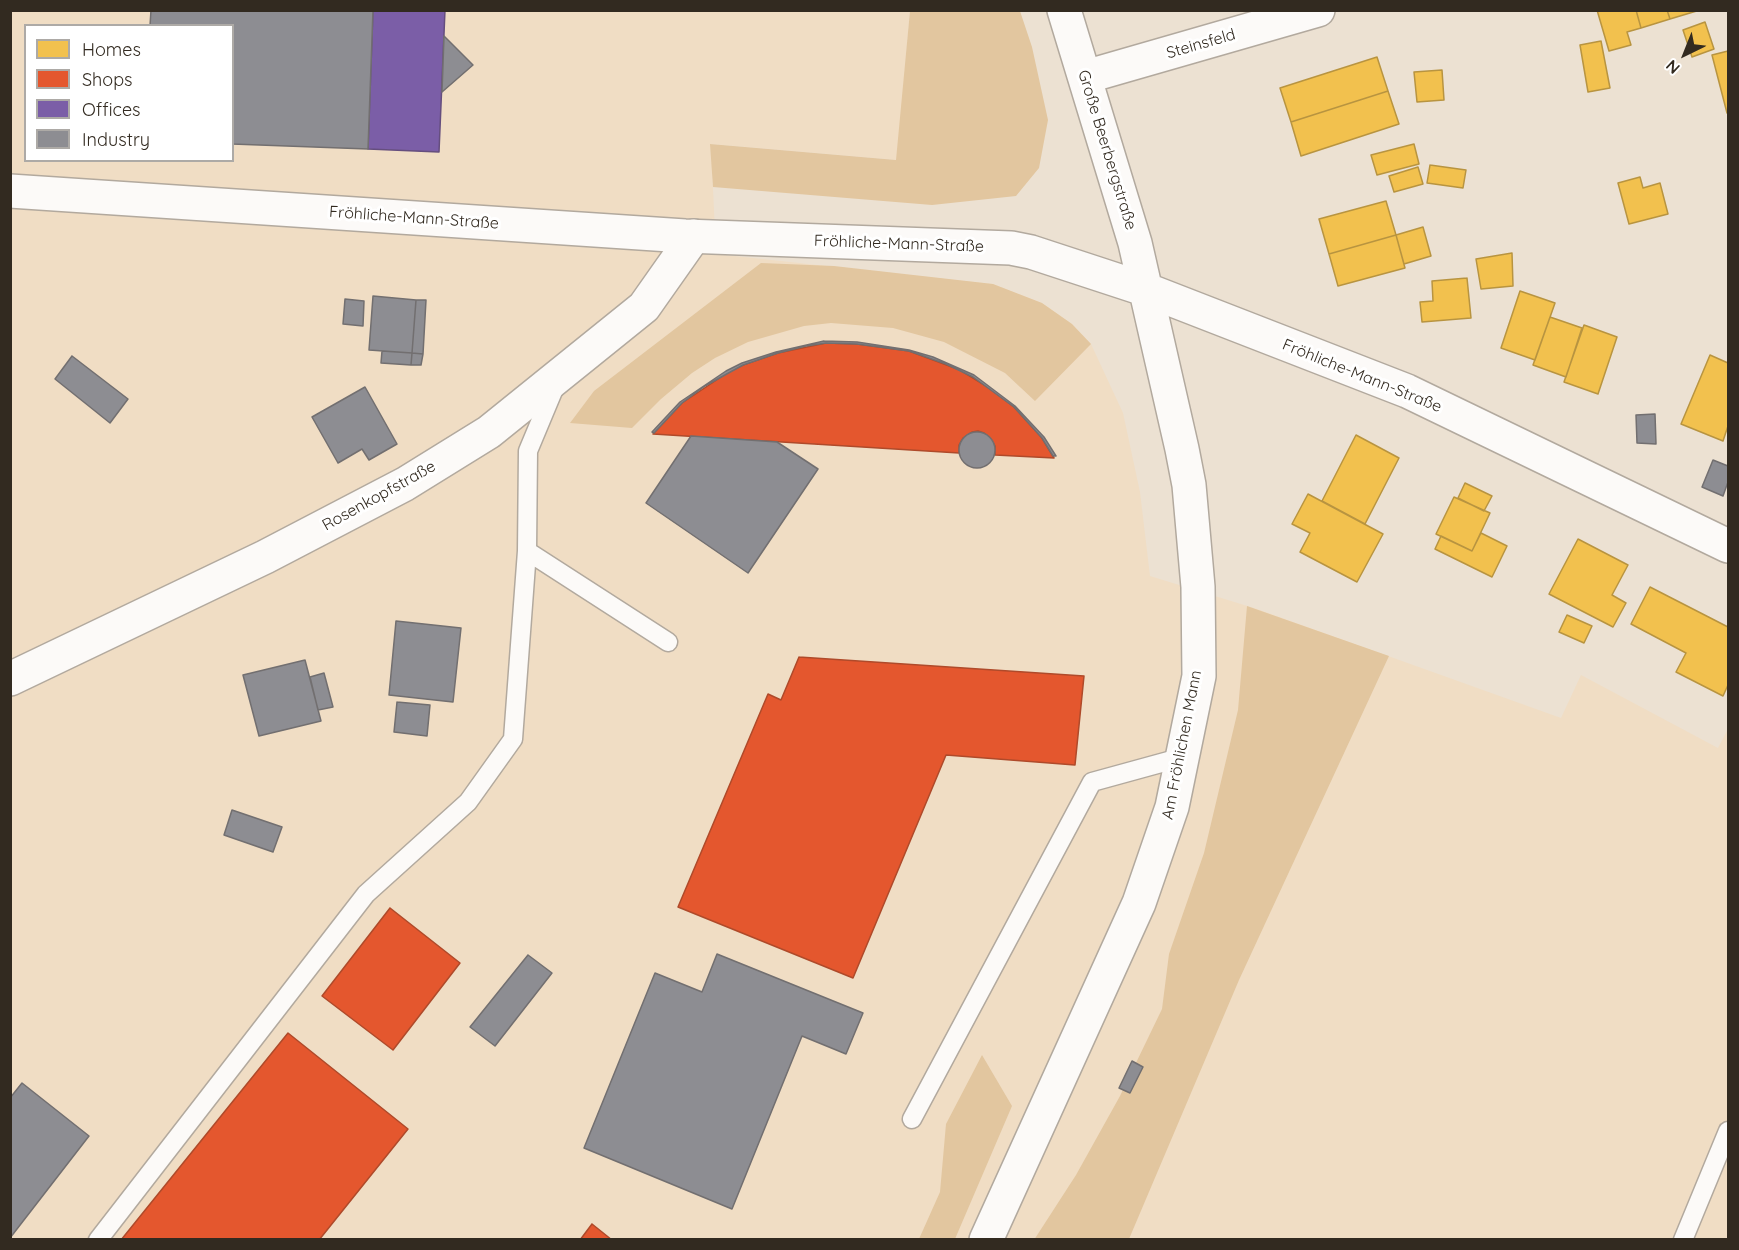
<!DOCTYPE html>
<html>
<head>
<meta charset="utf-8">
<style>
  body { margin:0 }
  #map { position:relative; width:1739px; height:1250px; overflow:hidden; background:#ece1d2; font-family:Quicksand,sans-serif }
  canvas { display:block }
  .frame { position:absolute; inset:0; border:12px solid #322a20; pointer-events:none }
  .legend { position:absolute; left:24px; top:24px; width:210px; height:138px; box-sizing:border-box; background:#fff; border:2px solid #adaaa6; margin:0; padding:8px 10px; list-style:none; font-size:18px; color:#322a20 }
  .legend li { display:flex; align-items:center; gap:12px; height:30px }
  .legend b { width:30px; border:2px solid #adaaa6 }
  .north { position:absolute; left:1655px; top:24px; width:60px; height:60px; -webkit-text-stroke:4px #fff; paint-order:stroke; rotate:223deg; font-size:16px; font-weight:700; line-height:24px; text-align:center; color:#322a20 }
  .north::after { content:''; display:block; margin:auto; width:21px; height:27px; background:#322a20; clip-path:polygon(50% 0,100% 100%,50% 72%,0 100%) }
</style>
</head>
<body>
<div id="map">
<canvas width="1739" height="1250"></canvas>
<div class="frame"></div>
<ul class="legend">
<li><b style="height:16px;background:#f2c14e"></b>Homes</li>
<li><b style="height:16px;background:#e4572e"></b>Shops</li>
<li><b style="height:16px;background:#7b5ea7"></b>Offices</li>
<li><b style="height:16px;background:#8d8d92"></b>Industry</li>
</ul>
<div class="north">N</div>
</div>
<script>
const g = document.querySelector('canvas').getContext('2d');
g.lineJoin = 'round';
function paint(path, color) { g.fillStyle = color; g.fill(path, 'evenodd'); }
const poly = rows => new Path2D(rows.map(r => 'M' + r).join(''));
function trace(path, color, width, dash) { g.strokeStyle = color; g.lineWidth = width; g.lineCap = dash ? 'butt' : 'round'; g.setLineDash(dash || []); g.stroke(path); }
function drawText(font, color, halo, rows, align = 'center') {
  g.font = font + ' Quicksand,sans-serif'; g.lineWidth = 6; g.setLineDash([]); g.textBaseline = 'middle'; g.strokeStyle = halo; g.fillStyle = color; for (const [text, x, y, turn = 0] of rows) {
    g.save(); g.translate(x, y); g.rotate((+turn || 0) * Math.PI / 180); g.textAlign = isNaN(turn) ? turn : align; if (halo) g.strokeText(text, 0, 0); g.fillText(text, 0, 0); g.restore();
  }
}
paint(poly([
  [10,11,910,11,897,160,711,144,716,254,993,284,1042,303,1072,324,1091,344,1123,413,1140,492,1150,576,1257,609,1561,718,1581,675,1718,748,1728,729,1728,1239,11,1239],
  [26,26,232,26,232,160,26,160]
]), '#f0ddc4');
paint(poly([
  [910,11,1020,11,1032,47,1048,120,1039,168,1016,196,932,205,713,187,710,144,896,160],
  [761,263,834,266,993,284,1042,303,1072,324,1091,344,1035,401,1005,373,944,342,893,328,831,323,804,326,748,342,715,358,692,373,661,399,632,428,570,423,594,391],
  [1247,606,1389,656,1239,980,1129,1239,1034,1240,1076,1175,1120,1096,1162,1009,1169,954,1204,853,1238,710],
  [982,1055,1012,1106,955,1239,919,1239,940,1192,946,1124]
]), '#e2c69f');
const homes = poly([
  [1597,10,1636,10,1641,28,1627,32,1631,45,1609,51,1597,10],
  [1636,10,1667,10,1670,19,1641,28,1636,10],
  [1667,10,1700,10,1670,19,1667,10],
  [1705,22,1714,49,1692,57,1683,30,1705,22],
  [1601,41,1610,88,1588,92,1580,45,1601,41],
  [1728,51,1728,113,1727,113,1712,55,1728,51],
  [1377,57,1388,91,1291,122,1280,88,1377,57],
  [1442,70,1444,100,1417,102,1414,72,1442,70],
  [1388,91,1399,124,1301,156,1291,122,1388,91],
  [1414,144,1419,164,1377,175,1371,155,1414,144],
  [1430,165,1466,170,1463,188,1427,183,1430,165],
  [1418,167,1423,184,1394,192,1389,176,1418,167],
  [1640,177,1643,188,1660,183,1668,214,1629,224,1618,183,1640,177],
  [1386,201,1396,235,1329,254,1319,219,1386,201],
  [1423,227,1431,256,1404,264,1396,235,1423,227],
  [1396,235,1405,268,1338,286,1329,254,1396,235],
  [1512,253,1513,286,1481,289,1476,259,1512,253],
  [1467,278,1471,318,1422,322,1420,302,1433,301,1432,281,1467,278],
  [1520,291,1555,303,1535,360,1501,348,1520,291],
  [1550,317,1582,328,1566,377,1533,365,1550,317],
  [1584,325,1617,337,1598,394,1564,382,1584,325],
  [1710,355,1728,363,1728,426,1723,441,1681,424,1710,355],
  [1356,435,1399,458,1365,524,1322,501,1356,435],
  [1465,483,1492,496,1484,511,1458,498,1465,483],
  [1308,494,1383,534,1357,582,1300,552,1310,533,1292,524,1308,494],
  [1454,497,1490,513,1472,551,1436,534,1454,497],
  [1481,533,1507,546,1492,577,1435,549,1441,536,1472,551,1481,533],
  [1578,539,1628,565,1612,595,1626,603,1613,627,1549,594,1578,539],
  [1650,587,1728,627,1728,685,1723,696,1676,672,1686,653,1631,624,1650,587],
  [1567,615,1592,626,1584,643,1559,632,1567,615]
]);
paint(homes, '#f2c14e');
trace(homes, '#b89440', 1.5);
const shops = poly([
  [826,343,857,344,909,351,960,370,986,386,1014,407,1042,438,1054,458,995,455,995,446,991,439,984,433,978,431,972,432,963,438,959,445,959,453,653,434,682,403,727,373,743,365,778,353,826,343],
  [799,657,1084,676,1075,765,946,755,853,978,678,907,768,694,781,700,799,657],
  [390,908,460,963,393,1050,322,996,390,908],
  [288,1033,408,1129,319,1240,121,1240,288,1033],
  [592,1224,612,1240,580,1240,592,1224]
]);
paint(shops, '#e4572e');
trace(shops, '#af4a2a', 1.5);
const offices = poly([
  [373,10,445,10,439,152,368,149,373,10]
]);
paint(offices, '#7b5ea7');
trace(offices, '#654e7e', 1.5);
const industry = poly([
  [151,10,373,10,368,149,232,144,232,26,150,26,151,10],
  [444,36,473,65,442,92,444,36],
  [373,296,416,300,412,353,369,350,373,296],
  [345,299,364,301,363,326,343,324,345,299],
  [416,300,426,300,423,354,412,353,416,300],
  [824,341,857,342,909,350,933,357,974,375,1015,406,1044,437,1056,456,1053,456,1042,438,1014,407,973,377,946,364,909,351,857,344,826,343,806,346,778,353,743,365,705,386,682,403,654,433,652,432,680,402,726,371,742,363,776,352,824,341],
  [382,351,412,353,411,365,381,363,382,351],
  [412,353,423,354,421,365,411,365,412,353],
  [72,356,128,399,110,423,55,379,72,356],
  [365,387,397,444,369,460,362,449,338,463,312,417,365,387],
  [1655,414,1656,444,1637,443,1636,415,1655,414],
  '959 450a18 18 0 1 1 36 0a18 18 0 1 1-36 0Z',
  [691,436,777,442,818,469,748,573,646,503,691,436],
  [1713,460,1728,466,1728,482,1723,496,1702,487,1713,460],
  [396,621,461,628,453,702,389,695,396,621],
  [305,660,321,721,259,736,243,675,305,660],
  [324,673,333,707,318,710,310,677,324,673],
  [397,702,430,705,427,736,394,732,397,702],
  [232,810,282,827,273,852,224,835,232,810],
  [717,954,863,1013,846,1054,802,1036,732,1209,584,1148,655,973,702,992,717,954],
  [528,955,552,973,495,1046,470,1027,528,955],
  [1132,1061,1143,1067,1130,1093,1119,1088,1132,1061],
  [22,1083,89,1136,10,1238,10,1098,22,1083]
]);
paint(industry, '#8d8d92');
trace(industry, '#726f70', 1.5);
const service = poly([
  [527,551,668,642],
  [912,1119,1092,782,1183,757],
  [98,1240,366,894,468,802,513,739,527,551,528,451,556,384],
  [1683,1240,1728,1131]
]);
const minor = poly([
  [1085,77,1318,10],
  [10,679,265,557,405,484,489,432,644,307,694,236]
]);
const tertiary = poly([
  [10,191,685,236,1011,248,1031,252,1147,290,1407,391,1728,546],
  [986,1240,1139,903,1172,807,1199,676,1198,587,1189,485,1182,449,1135,243,1064,10]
]);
trace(service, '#b2a99e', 21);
trace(minor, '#b2a99e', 36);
trace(tertiary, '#b2a99e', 36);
trace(service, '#fcfaf8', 18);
trace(minor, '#fcfaf8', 33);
trace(tertiary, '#fcfaf8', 33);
drawText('16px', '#322a20', '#fff', [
  ["Steinsfeld",1201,44,-16],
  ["Große Beerbergstraße",1107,150,73],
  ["Fröhliche-Mann-Straße",414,218,4],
  ["Fröhliche-Mann-Straße",899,244,2],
  ["Fröhliche-Mann-Straße",1362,376,22],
  ["Rosenkopfstraße",379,496,-29],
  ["Am Fröhlichen Mann",1182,745,-79]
]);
</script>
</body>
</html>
